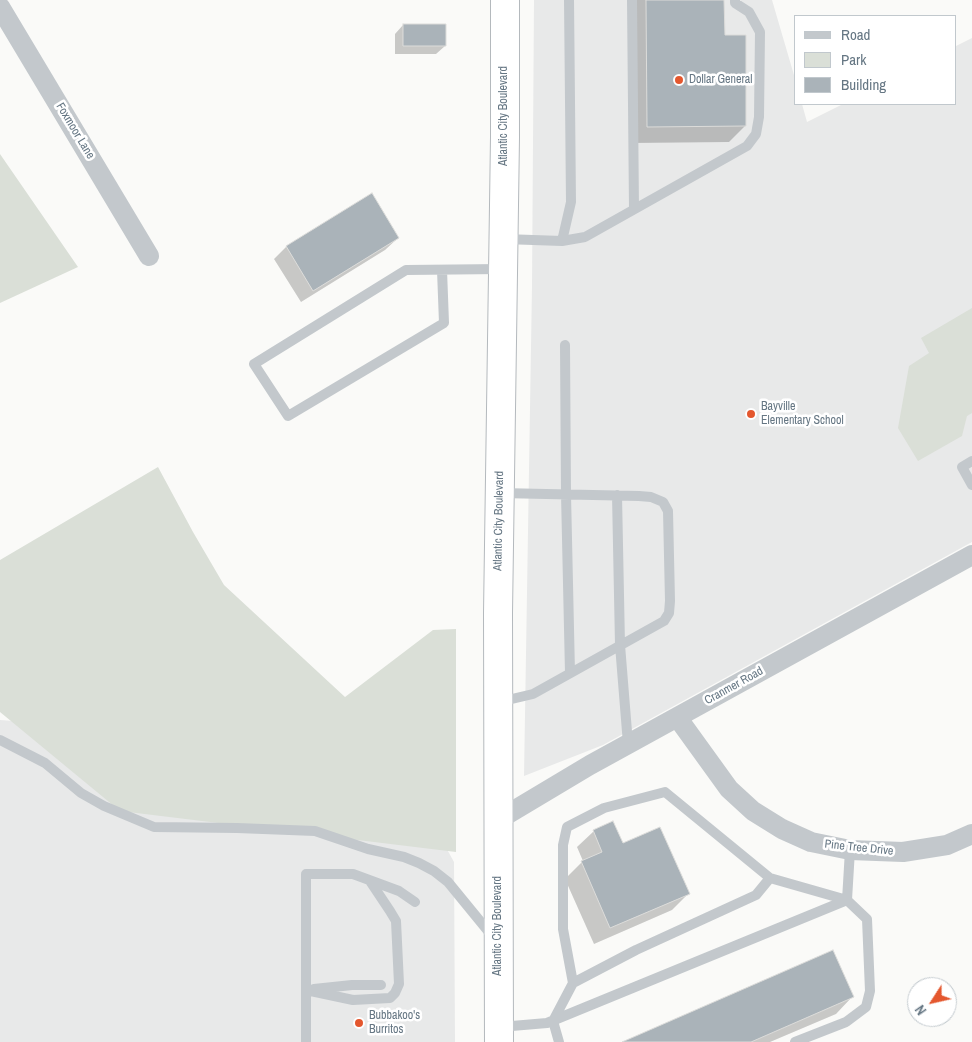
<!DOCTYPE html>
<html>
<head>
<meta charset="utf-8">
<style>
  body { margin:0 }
  #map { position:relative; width:972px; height:1042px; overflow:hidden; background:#fafaf8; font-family:"Archivo Narrow",sans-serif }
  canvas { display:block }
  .legend { position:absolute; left:794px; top:15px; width:162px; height:90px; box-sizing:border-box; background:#fff; border:1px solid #c1c8cd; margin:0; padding:6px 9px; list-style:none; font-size:15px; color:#657683 }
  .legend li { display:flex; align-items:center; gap:10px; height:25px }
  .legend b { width:25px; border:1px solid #c1c8cd }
  .north { position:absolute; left:907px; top:977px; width:50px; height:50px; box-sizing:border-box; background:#fff; border:1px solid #c1c8cd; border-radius:50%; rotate:235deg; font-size:14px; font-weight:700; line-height:20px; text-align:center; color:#657683 }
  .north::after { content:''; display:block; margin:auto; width:18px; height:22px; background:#e4572e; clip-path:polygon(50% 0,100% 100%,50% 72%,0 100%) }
</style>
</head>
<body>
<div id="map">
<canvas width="972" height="1042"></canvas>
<ul class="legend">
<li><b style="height:6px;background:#c3c8cc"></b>Road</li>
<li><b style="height:14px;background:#dadfd7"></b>Park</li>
<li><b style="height:14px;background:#aab3b9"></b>Building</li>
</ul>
<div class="north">N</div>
</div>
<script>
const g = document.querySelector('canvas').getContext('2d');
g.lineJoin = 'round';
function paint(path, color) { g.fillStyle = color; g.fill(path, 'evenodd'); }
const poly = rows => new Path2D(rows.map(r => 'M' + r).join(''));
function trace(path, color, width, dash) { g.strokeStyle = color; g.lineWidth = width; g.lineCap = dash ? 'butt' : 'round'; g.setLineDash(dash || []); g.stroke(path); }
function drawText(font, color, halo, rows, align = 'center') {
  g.font = font + ' "Archivo Narrow",sans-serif'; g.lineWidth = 5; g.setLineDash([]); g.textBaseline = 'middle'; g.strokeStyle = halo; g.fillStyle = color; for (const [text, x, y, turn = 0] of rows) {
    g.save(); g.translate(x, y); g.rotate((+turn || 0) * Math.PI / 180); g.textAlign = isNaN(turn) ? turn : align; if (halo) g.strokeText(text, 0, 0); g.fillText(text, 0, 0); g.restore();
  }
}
paint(poly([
  [534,0,772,0,796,82,796,104,802,104,807,122,843,104,956,104,956,46,972,38,972,542,603,745,524,776,532,286],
  [0,720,27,722,438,833,454,862,455,1042,0,1042]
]), '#e8e9e9');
paint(poly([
  [0,154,78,267,0,303],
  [972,308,972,413,967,416,962,436,918,461,898,428,909,366,929,353,921,338],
  [158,467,193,532,224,585,345,697,433,630,456,629,456,852,120,811,0,712,0,560]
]), '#dadfd7');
paint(poly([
  [630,0,723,0,723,37,745,126,729,142,631,143],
  [403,25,445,46,436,54,395,54,395,34],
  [371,195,398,238,385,250,301,302,274,259,286,247],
  [594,831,622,845,688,894,672,910,594,944,565,879,583,861,577,847],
  [852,997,836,1014,770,1042,625,1042]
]), '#0003');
const building = poly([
  [646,0,724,0,725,35,746,35,746,126,647,127,646,0],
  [403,24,446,24,446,46,403,46,403,24],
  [372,193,399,238,313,291,286,246,372,193],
  [613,821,623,843,660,827,690,894,610,928,581,861,602,852,593,830,613,821],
  [833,950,854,997,751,1042,622,1042,833,950]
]);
paint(building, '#aab3b9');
trace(building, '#dcdcda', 1);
const highway = poly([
  [499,1042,498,613,505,137,505,0]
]);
trace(highway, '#b4b9bd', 30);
trace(poly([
  [632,0,634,209],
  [504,239,562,241,585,237,747,146,756,134,759,117,760,32,749,12,735,3,735,0],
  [562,241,571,202,569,0],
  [442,270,444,323,288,416,254,364,406,270,502,269],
  [565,345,566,494,570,673],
  [972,461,962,467,972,485],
  [617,495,620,645,628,744],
  [499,702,533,694,664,621,669,613,670,601,668,511,663,502,651,497,639,496,500,493],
  [0,740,45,763,81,793,104,806,154,827,237,828,315,831,368,849,404,857,419,863,434,871,448,882,493,937],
  [573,983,563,929,563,845,567,827,604,808,665,792,770,878,847,900,867,919,870,991,866,1007,846,1022,795,1042],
  [314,989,352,985,381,985],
  [306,990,353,1000,390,998,395,993,399,984,396,921,390,911,370,881],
  [500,1027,547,1023,847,900,850,850],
  [306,1042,306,874,353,874,399,891,415,902],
  [559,1042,553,1021,573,983,636,950,756,895,770,878]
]), '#c3c8cc', 10);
trace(poly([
  [0,7,149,256],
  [677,717,729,789,753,811,782,829,811,842,850,850,903,852,947,845,972,834],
  [498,820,590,765,972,555]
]), '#c3c8cc', 20);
trace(highway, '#fff', 28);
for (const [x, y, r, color] of [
  [679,80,5,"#e4572e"],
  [751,414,5,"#e4572e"],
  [359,1023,5,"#e4572e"]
]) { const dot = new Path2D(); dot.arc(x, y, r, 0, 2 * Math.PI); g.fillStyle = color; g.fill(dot); trace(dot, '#fff', 2); }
drawText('12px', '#657683', '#fff', [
  ["Dollar General",689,80],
  ["Bayville",761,407],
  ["Elementary School",761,421],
  ["Bubbakoo's",369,1016],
  ["Burritos",369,1030]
], 'left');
drawText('12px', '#657683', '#fff', [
  ["Atlantic City Boulevard",504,116,-90],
  ["Foxmoor Lane",75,131,59],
  ["Atlantic City Boulevard",499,521,-89],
  ["Cranmer Road",734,686,-29],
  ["Pine Tree Drive",859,848,6],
  ["Atlantic City Boulevard",498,926,-90]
]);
</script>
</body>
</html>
